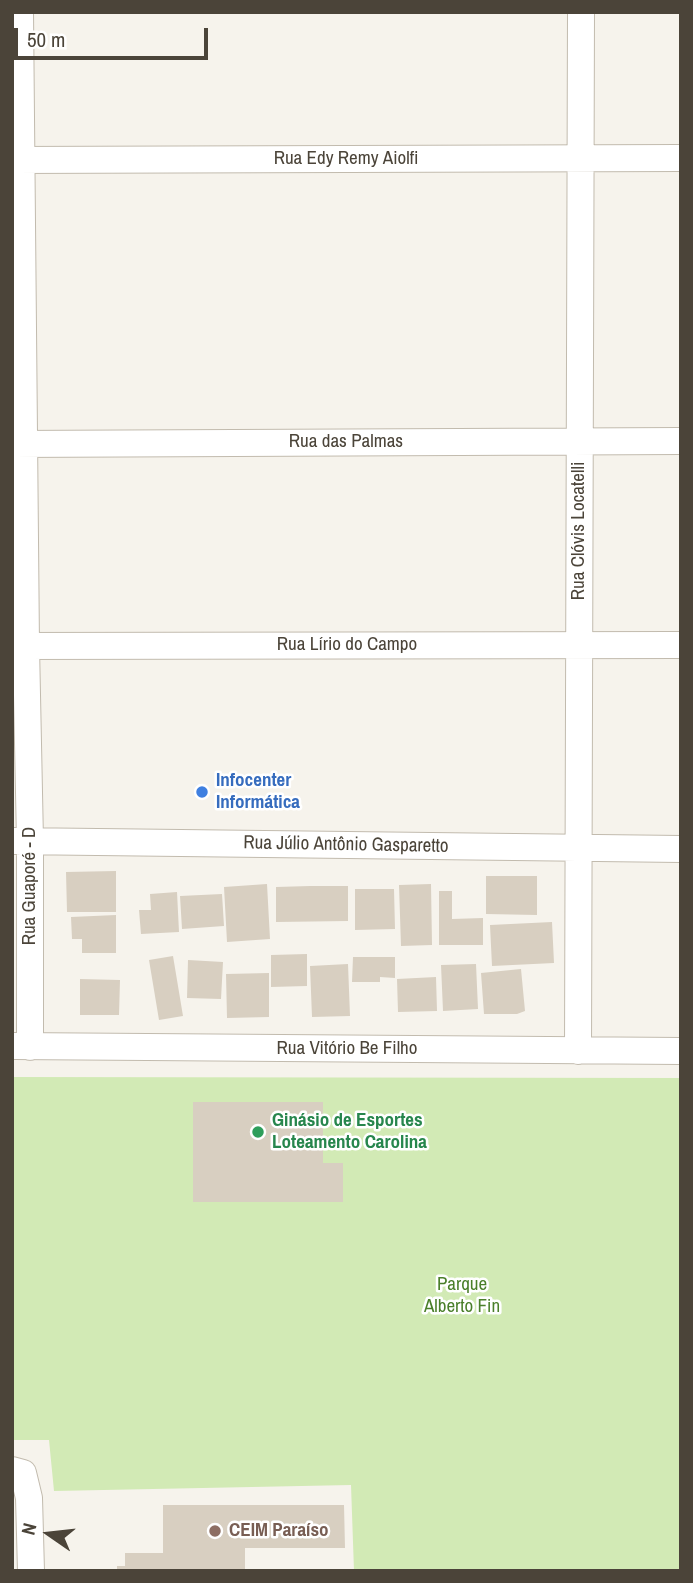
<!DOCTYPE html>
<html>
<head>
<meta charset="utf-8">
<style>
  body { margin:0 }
  #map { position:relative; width:693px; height:1583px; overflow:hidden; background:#f6f3ec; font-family:"Archivo Narrow",sans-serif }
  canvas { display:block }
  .frame { position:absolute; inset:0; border:14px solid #4b4439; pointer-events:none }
  .north { position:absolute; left:14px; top:1499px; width:70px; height:70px; -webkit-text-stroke:5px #fff; paint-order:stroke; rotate:284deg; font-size:19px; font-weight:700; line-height:28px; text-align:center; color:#4b4439 }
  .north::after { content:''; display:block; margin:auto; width:24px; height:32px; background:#4b4439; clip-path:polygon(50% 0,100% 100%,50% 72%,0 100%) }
  .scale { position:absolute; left:14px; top:28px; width:194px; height:32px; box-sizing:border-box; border:4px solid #4b4439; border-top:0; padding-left:9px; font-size:21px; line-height:24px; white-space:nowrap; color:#4b4439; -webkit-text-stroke:5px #fff; paint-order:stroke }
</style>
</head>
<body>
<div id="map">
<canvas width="693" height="1583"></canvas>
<div class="frame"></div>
<div class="north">N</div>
<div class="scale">50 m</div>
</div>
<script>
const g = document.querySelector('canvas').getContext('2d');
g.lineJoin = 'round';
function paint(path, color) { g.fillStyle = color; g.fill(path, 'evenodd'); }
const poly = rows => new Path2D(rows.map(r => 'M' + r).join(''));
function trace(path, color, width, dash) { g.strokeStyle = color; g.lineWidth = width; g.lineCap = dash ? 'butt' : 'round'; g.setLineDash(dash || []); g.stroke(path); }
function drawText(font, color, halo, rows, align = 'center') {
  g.font = font + ' "Archivo Narrow",sans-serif'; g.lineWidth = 5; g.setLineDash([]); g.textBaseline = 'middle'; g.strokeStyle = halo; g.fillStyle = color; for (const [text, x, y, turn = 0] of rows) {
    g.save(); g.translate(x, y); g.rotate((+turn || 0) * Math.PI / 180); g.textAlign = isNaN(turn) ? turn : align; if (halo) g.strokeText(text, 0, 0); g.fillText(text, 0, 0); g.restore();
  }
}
paint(poly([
  [12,1077,681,1078,681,1571,354,1571,351,1485,54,1491,49,1440,12,1440]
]), '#d2eab5');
paint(poly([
  [116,871,116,912,67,912,66,872],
  [486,876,537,876,537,915,486,914],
  [267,884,270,939,227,942,224,887],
  [431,884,432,945,401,946,399,885],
  [310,886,348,886,348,921,276,922,276,887],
  [355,889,394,889,395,929,355,930],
  [439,891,452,891,452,919,483,918,483,945,439,945],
  [177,892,179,932,141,934,139,910,151,910,150,894],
  [222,894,224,926,182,929,180,896],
  [116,915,116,953,82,953,82,939,72,939,71,917],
  [552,922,554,963,492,966,490,925],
  [307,954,307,986,271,987,271,955],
  [173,956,183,1016,159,1020,149,960],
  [353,957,395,957,395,978,380,977,380,982,352,982],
  [188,960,223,962,221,999,187,998],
  [348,964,350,1016,312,1017,310,966],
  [476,964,478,1009,443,1011,441,965],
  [521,969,525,1011,517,1014,484,1014,481,973],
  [269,973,269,1017,227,1018,226,974],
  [436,977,437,1011,398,1012,397,979],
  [80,979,120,980,119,1015,80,1015],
  [193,1102,323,1102,323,1163,343,1163,343,1202,193,1202],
  [163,1505,344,1505,345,1548,245,1548,245,1571,117,1571,117,1566,125,1566,125,1553,163,1553]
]), '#d8cfc1');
const street = poly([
  [20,12,26,646,30,841,30,1047],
  [12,160,681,158],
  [12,444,681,441],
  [12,646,681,645],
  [14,841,681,849],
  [14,1046,681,1051],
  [578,1051,581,12],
  [12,1470,23,1473,29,1498,31,1571]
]);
trace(street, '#c2bbae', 28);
trace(street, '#fff', 26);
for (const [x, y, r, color] of [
  [202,792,7,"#3f7fe0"],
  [258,1132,7,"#2e9e5b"],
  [215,1531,7,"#8d6e63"]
]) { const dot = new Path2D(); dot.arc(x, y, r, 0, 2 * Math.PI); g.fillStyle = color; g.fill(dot); trace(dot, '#fff', 2.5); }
drawText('19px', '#4b4439', '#fff', [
  ["Rua Edy Remy Aiolfi",346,159],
  ["Rua das Palmas",346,442],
  ["Rua Clóvis Locatelli",579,531,-90],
  ["Rua Lírio do Campo",347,645],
  ["Rua Júlio Antônio Gasparetto",346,845,1],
  ["Rua Guaporé - D",30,886,-90],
  ["Rua Vitório Be Filho",347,1049]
]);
drawText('bold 19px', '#366cbe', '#fff', [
  ["Infocenter",216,781],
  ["Informática",216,803]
], 'left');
drawText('bold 19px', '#27864d', '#fff', [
  ["Ginásio de Esportes",272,1121],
  ["Loteamento Carolina",272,1143]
], 'left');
drawText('19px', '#4a7f2a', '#fff', [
  ["Parque",462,1285],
  ["Alberto Fin",462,1307]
]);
drawText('bold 19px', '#785e54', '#fff', [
  ["CEIM Paraíso",229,1531]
], 'left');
</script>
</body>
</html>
